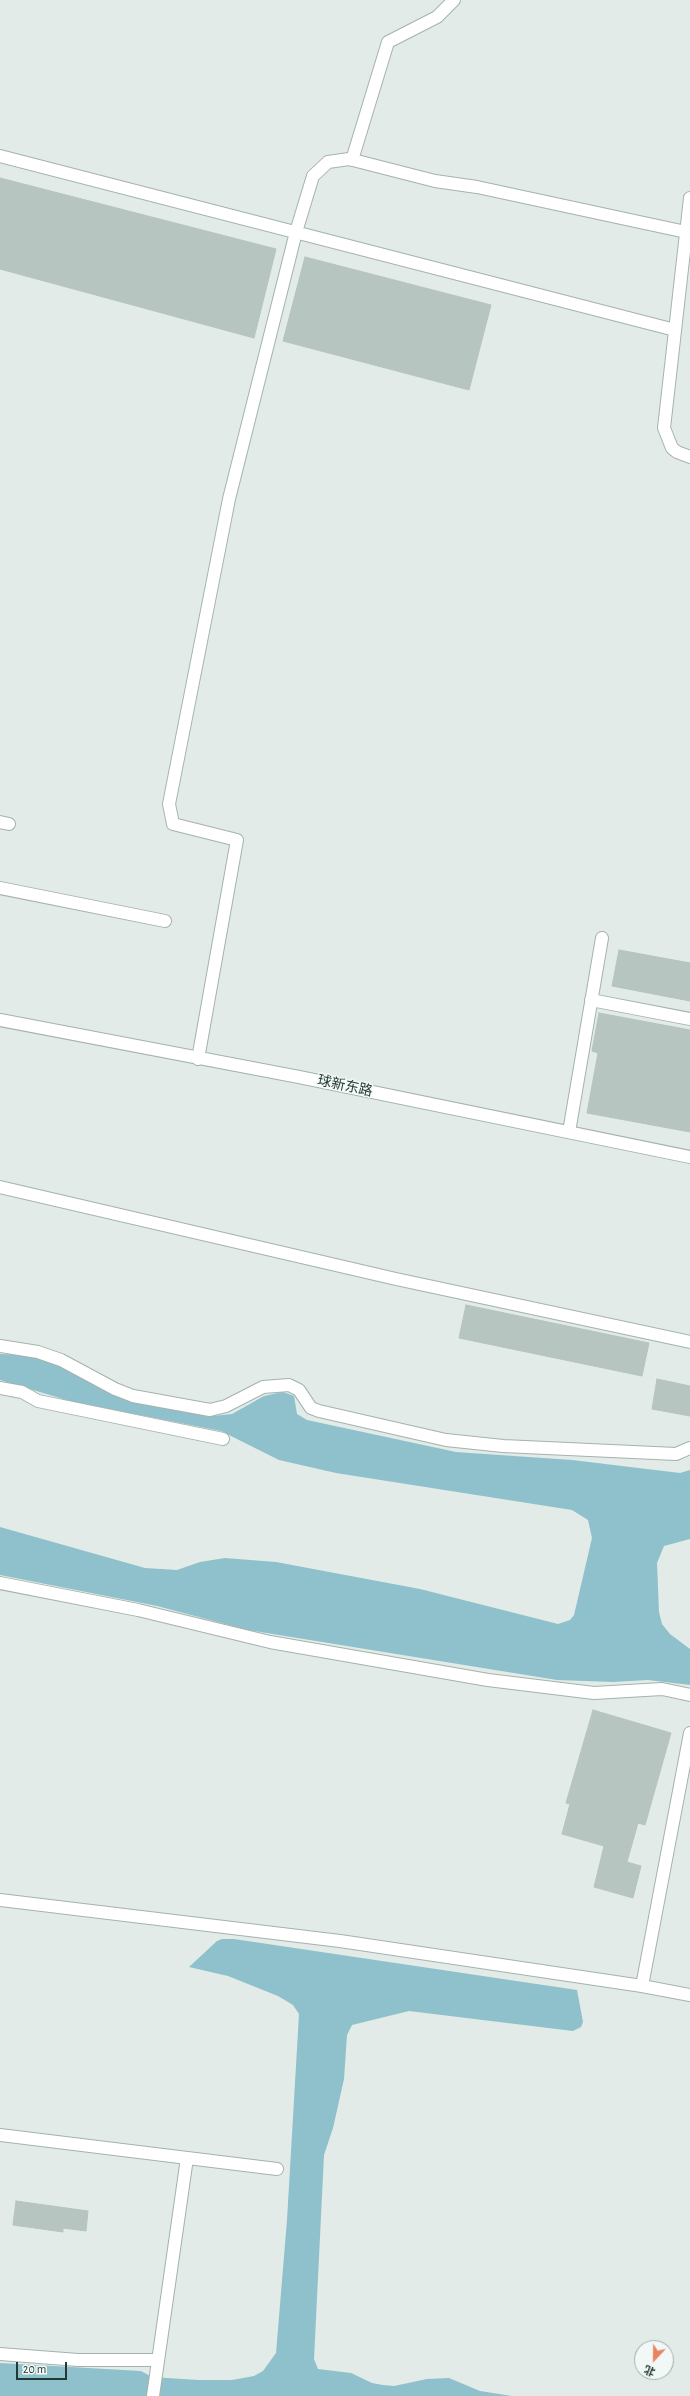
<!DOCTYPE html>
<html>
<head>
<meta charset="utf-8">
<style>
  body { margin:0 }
  #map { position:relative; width:690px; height:2396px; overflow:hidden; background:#e2ebe7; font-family:"Alegreya Sans","Noto Sans SC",sans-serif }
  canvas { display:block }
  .north { position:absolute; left:634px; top:2340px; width:40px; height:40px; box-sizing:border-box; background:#f2f8f5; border:1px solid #9faca8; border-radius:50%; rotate:202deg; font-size:11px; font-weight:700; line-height:16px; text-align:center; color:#233a34 }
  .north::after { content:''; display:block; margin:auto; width:14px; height:18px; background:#e68564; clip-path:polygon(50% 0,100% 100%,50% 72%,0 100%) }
  .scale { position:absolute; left:16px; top:2362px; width:51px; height:18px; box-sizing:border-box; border:2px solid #233a34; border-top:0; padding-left:5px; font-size:12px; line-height:14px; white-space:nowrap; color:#233a34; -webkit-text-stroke:3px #f2f8f5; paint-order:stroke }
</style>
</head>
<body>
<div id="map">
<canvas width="690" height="2396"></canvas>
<div class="north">北</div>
<div class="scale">20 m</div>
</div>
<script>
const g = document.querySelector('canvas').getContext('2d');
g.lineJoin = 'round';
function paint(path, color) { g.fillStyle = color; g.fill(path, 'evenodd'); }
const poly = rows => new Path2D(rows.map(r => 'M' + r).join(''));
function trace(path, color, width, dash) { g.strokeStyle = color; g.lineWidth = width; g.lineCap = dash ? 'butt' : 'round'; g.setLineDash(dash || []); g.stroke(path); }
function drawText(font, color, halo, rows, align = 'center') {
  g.font = font + ' "Alegreya Sans","Noto Sans SC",sans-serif'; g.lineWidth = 3; g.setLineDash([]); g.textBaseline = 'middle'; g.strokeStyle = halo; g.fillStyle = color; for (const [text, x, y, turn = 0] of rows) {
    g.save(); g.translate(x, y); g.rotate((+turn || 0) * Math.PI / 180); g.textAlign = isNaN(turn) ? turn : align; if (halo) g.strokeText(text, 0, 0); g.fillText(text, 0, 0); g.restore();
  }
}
paint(poly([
  [0,1354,23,1355,60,1363,108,1391,131,1402,213,1416,232,1414,264,1396,283,1392,294,1396,297,1414,307,1420,456,1452,572,1460,680,1473,690,1470,690,1539,664,1546,657,1563,659,1612,662,1624,670,1634,690,1649,690,1685,648,1680,613,1682,557,1680,248,1630,157,1606,0,1575,0,1527,145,1568,177,1570,200,1562,225,1558,276,1562,420,1589,558,1624,570,1620,574,1615,592,1538,588,1520,572,1510,336,1473,279,1460,221,1431,73,1402,0,1380],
  [222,1939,234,1939,577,1990,583,2022,581,2027,573,2031,409,2011,352,2025,347,2035,344,2079,333,2128,324,2155,314,2359,318,2369,351,2373,372,2383,383,2385,394,2386,427,2379,449,2378,480,2391,512,2396,0,2396,0,2363,141,2371,152,2377,198,2380,232,2380,254,2376,263,2371,276,2353,287,2220,299,2014,293,2005,278,1996,228,1976,189,1967,217,1941]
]), '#8ec1cb');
const building = poly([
  [0,178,276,249,254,338,0,269,0,178],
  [305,257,491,305,469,390,283,341,305,257],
  [619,950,690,963,690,1001,612,986,619,950],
  [599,1013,690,1030,690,1132,587,1113,598,1053,592,1051,599,1013],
  [466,1305,649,1343,642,1376,459,1338,466,1305],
  [657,1379,690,1386,690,1416,652,1409,657,1379],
  [593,1710,671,1733,645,1825,638,1823,627,1862,641,1866,633,1898,594,1887,604,1846,562,1834,570,1804,566,1803,593,1710],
  [16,2201,88,2211,86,2231,63,2228,63,2232,13,2225,16,2201]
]);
paint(building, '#b7c5c0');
trace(building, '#b5c4be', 1);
const minor = poly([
  [0,156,675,330],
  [352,160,388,42,437,17,454,0],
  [690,198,664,428,672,448,677,452,690,457],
  [0,822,9,824],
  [0,888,165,921],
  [591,1000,690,1019],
  [0,1020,299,1077,690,1157],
  [198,1059,237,840,173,824,169,804,229,499,296,232,313,176,328,162,349,159,435,181,477,187,686,232],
  [569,1132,602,938],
  [0,1187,396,1279,690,1342],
  [0,1346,38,1352,61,1360,115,1389,133,1396,210,1410,226,1406,263,1387,289,1385,299,1390,311,1408,319,1411,446,1440,503,1446,676,1454,690,1448],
  [0,1388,22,1392,38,1401,223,1439],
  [0,1583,138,1610,270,1642,488,1680,594,1693,662,1689,690,1695],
  [0,1900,340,1941,642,1986,690,1995],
  [642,1986,690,1733],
  [0,2135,277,2169],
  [0,2354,78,2360,158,2360],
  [153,2396,187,2158]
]);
trace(minor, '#a5b2ae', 14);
trace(minor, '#fff', 12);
drawText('14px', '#233a34', '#f2f8f5', [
  ["球新东路",345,1086,12]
]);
</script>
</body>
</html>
